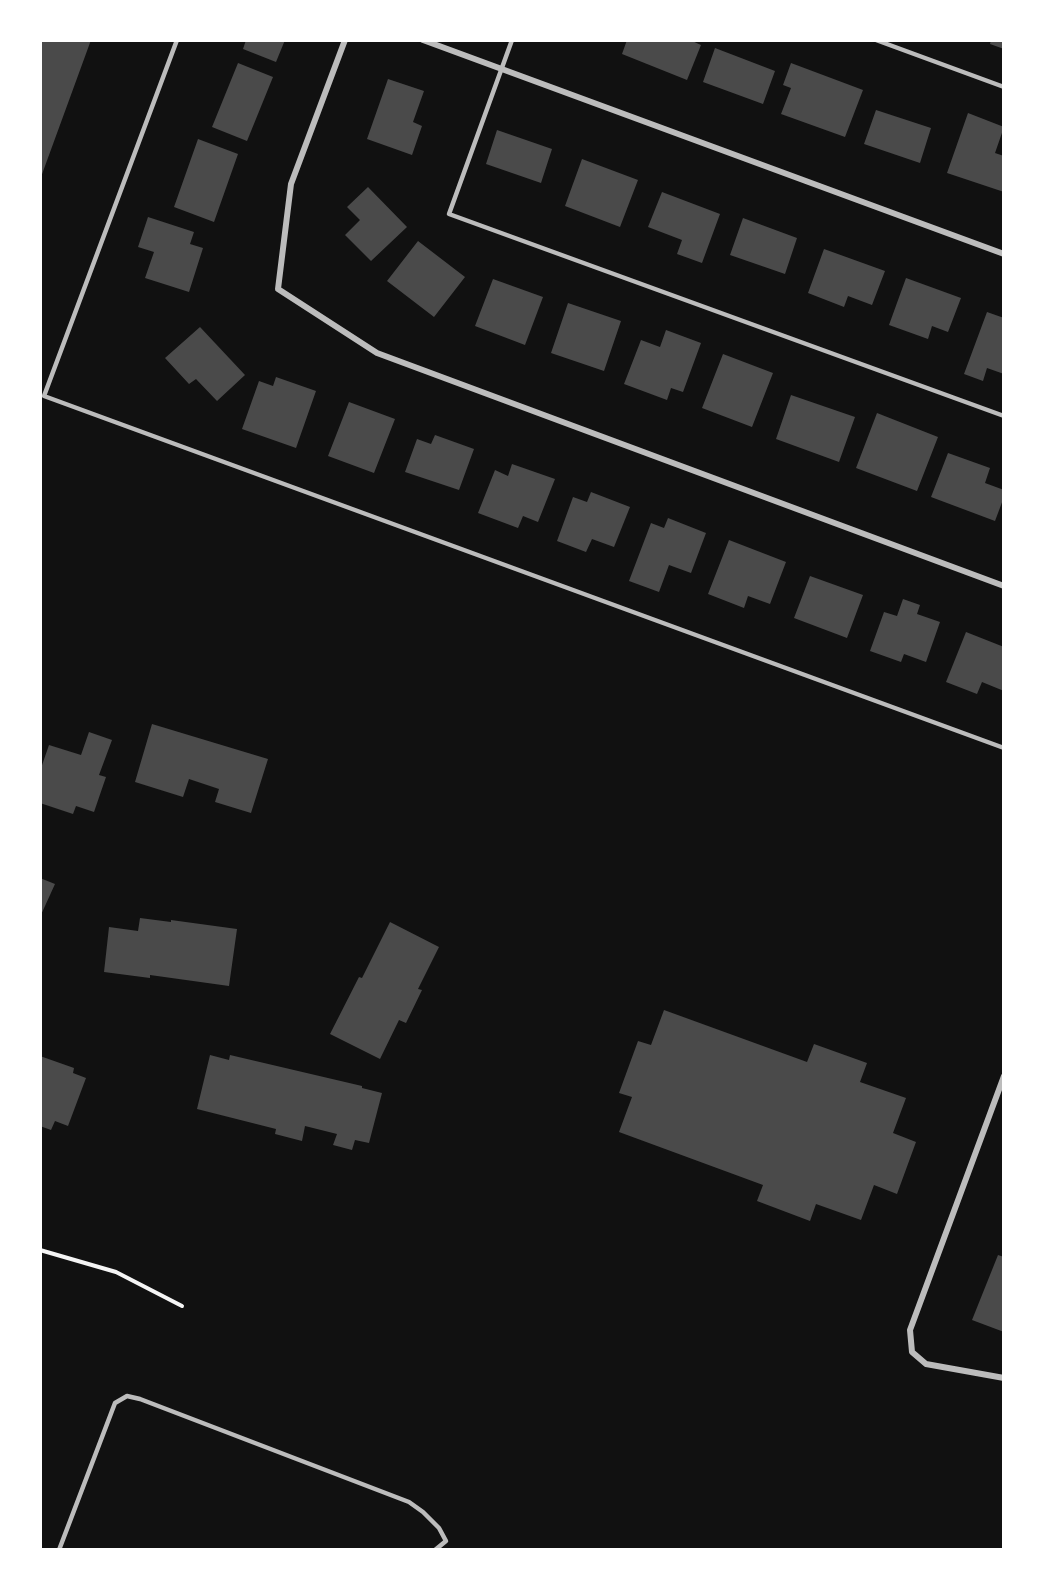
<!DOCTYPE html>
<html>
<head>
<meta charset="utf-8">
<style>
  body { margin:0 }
  #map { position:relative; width:1044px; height:1590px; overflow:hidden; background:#111; font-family:Jost,sans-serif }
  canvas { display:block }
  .frame { position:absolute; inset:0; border:42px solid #fff; pointer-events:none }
</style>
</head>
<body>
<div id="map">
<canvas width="1044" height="1590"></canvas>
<div class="frame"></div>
</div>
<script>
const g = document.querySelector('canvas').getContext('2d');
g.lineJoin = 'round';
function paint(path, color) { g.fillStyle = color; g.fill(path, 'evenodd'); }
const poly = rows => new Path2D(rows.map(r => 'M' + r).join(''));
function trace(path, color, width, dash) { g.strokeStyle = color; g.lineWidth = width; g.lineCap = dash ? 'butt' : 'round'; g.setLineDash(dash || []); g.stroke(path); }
paint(poly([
  [40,40,91,40,41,177,40,177],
  [246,40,285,40,276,62,243,49],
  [627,40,690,40,701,45,687,80,622,54],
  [991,40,1004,40,1004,49,990,44],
  [715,48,775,71,763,104,703,82],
  [238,63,273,77,247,141,212,127],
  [791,63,863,90,845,137,781,114,791,88,783,85],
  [388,79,424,91,413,122,422,126,412,155,367,139],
  [876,110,931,128,920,163,864,144],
  [968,113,1004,127,995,153,1004,156,1004,192,947,173],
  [497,130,552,149,541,183,486,164],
  [198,139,238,154,214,222,174,207],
  [582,159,638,180,620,227,565,206],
  [368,187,407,227,371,261,345,235,360,220,347,207],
  [662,192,720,214,702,263,677,254,682,240,648,227],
  [148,217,194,232,190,244,203,248,189,292,145,278,154,252,138,247],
  [743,218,797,238,785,274,730,255],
  [418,241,465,277,434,317,387,281],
  [824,249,885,271,872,305,848,296,844,307,808,293],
  [906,278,961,298,948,332,932,326,928,339,889,325],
  [493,279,543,297,525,345,475,326],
  [568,303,621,321,604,371,551,353],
  [987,312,1004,318,1004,374,987,368,983,381,964,374],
  [200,327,245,375,217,401,196,379,189,384,165,358],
  [666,330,701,343,683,392,671,388,667,400,624,384,641,340,660,347],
  [723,354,773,373,752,427,702,408],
  [276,377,316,391,296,448,242,429,259,381,273,386],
  [791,395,855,417,839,462,776,439],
  [349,402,395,419,374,473,328,456],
  [877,413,938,437,917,491,856,468],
  [435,435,474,449,459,490,405,472,417,439,431,444],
  [948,453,990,468,985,483,1004,490,1004,497,995,521,931,497],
  [512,464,555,479,538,522,523,516,518,528,478,513,495,470,508,476],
  [591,492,630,507,614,547,592,539,586,552,557,541,573,497,587,502],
  [668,518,706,533,691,573,669,565,659,592,629,581,651,523,664,528],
  [729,540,786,562,770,604,748,596,744,608,708,594],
  [810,576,863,595,847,638,794,618],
  [903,599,920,605,917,614,940,622,926,662,904,654,901,662,870,651,884,612,897,616],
  [966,632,1004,647,1004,691,982,682,977,694,946,682],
  [152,724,268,759,251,813,215,802,219,789,189,779,183,797,135,782],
  [89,732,112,740,99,775,106,777,94,812,76,806,73,814,40,803,40,771,49,745,81,755],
  [40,878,55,884,40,917],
  [140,918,171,922,171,920,237,929,229,986,150,975,150,978,104,972,109,927,138,931],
  [390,922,439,947,418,989,422,990,406,1023,399,1020,380,1059,330,1034,359,977,362,978],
  [664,1010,807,1062,814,1044,867,1063,860,1082,906,1098,893,1133,916,1142,897,1194,874,1185,861,1220,816,1204,810,1221,757,1201,763,1185,619,1132,632,1097,619,1093,638,1041,651,1045],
  [210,1055,229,1060,230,1055,362,1086,362,1088,382,1093,369,1143,355,1140,352,1150,333,1145,337,1134,305,1126,302,1141,275,1134,276,1129,197,1109],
  [40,1056,74,1068,73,1073,86,1078,68,1126,55,1121,51,1130,40,1126],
  [998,1255,1004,1257,1004,1332,972,1320]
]), '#4a4a4a');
trace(poly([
  [40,1250,116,1272,182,1306]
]), '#f5f5f5', 4);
trace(poly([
  [177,40,44,396,1004,748],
  [512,40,449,214,1004,416],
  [876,40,1004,87],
  [59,1550,115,1403,127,1396,140,1399,409,1502,423,1512,439,1528,446,1541,435,1550]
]), '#bcbcbc', 4.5);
trace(poly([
  [345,40,291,184,278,289,377,353,1004,586],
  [423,40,1004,254],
  [1004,1076,910,1330,912,1352,926,1364,1004,1378]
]), '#bcbcbc', 6);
</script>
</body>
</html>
